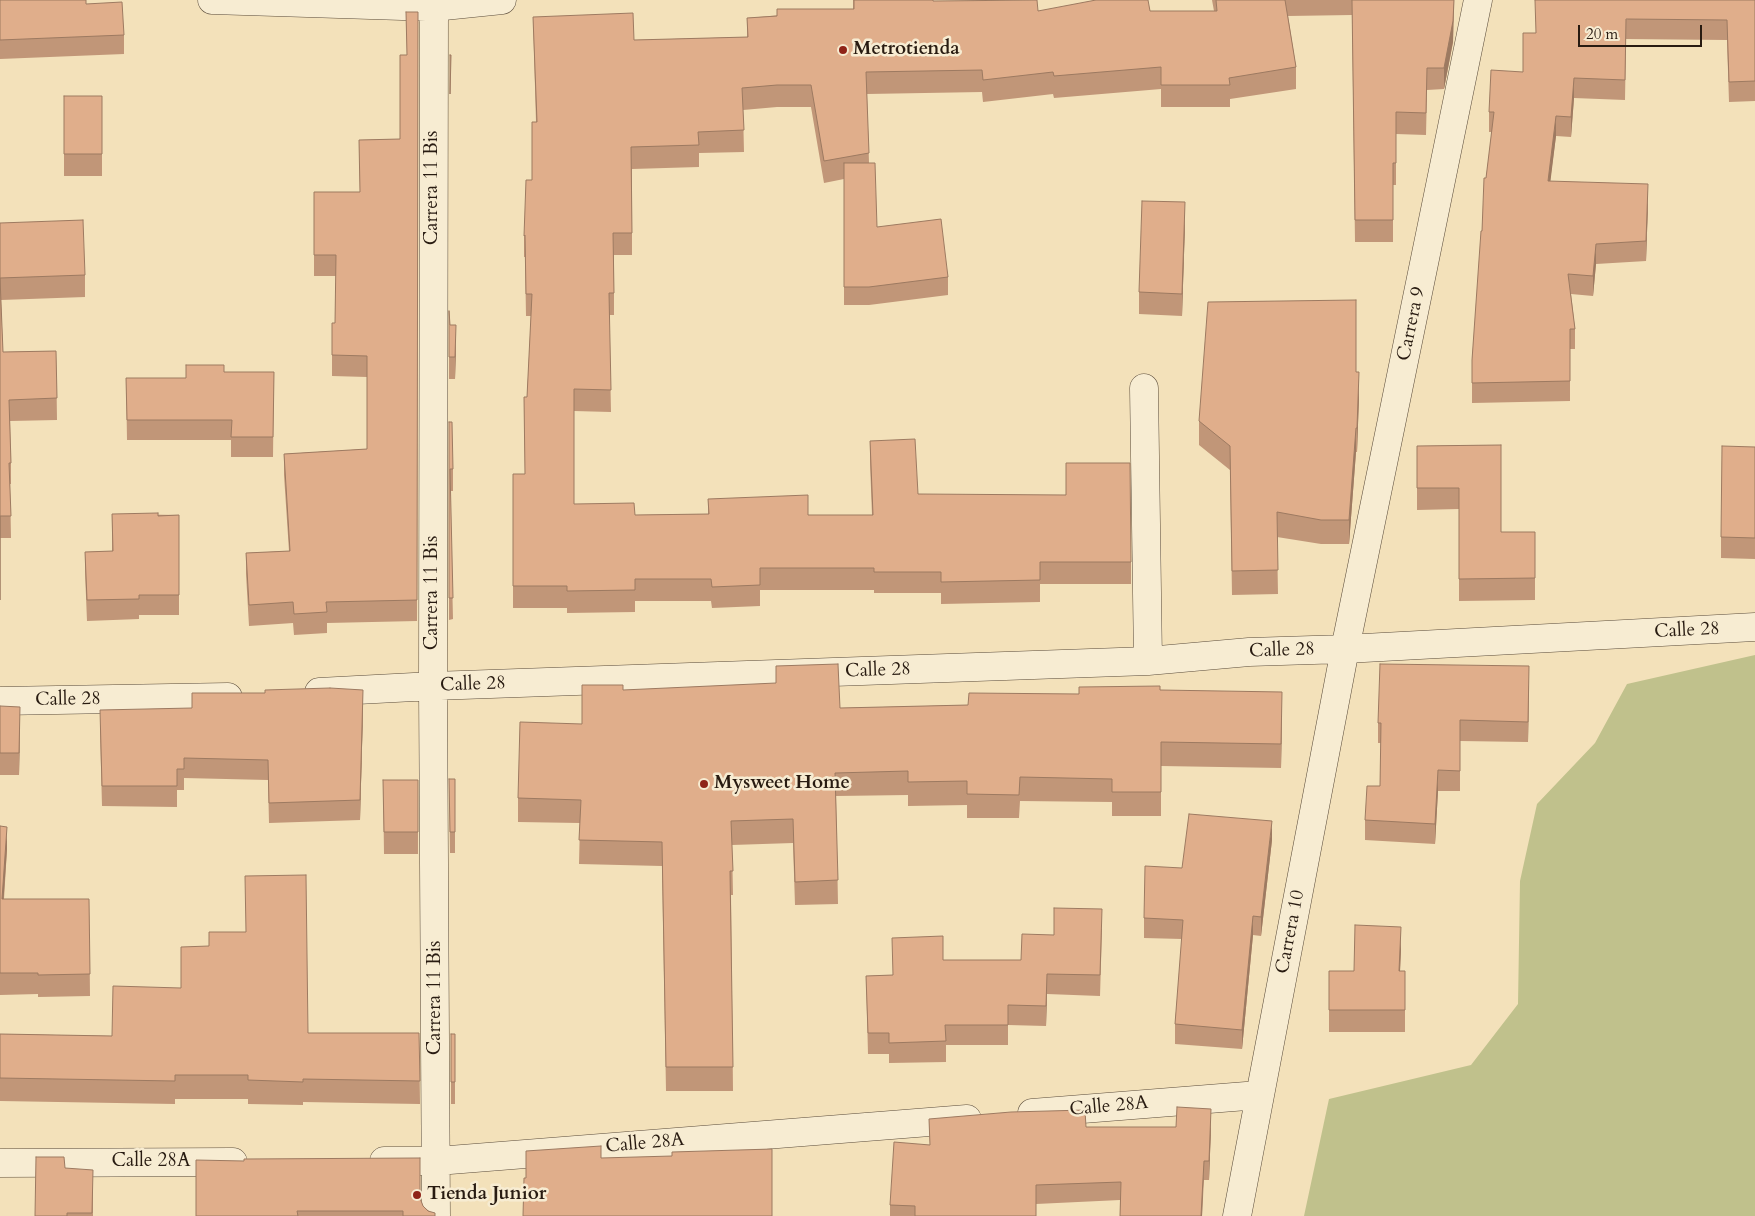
<!DOCTYPE html>
<html>
<head>
<meta charset="utf-8">
<style>
  body { margin:0 }
  #map { position:relative; width:1755px; height:1216px; overflow:hidden; background:#f3e1ba; font-family:Cardo,serif }
  canvas { display:block }
  .scale { position:absolute; left:1578px; top:25px; width:124px; height:22px; box-sizing:border-box; border:2px solid #281b11; border-top:0; padding-left:6px; font-size:15px; line-height:18px; white-space:nowrap; color:#281b11; -webkit-text-stroke:4px #f7ecd2; paint-order:stroke }
</style>
</head>
<body>
<div id="map">
<canvas width="1755" height="1216"></canvas>
<div class="scale">20 m</div>
</div>
<script>
const ctx = document.querySelector('canvas').getContext('2d');
ctx.lineJoin = 'round';
function paint(path, color) { ctx.fillStyle = color; ctx.fill(path, 'evenodd'); }
const shape = rows => new Path2D(rows.map(r => 'M' + r).join(''));
function stroke(path, color, width, dash) { ctx.strokeStyle = color; ctx.lineWidth = width; ctx.lineCap = dash ? 'butt' : 'round'; ctx.setLineDash(dash || []); ctx.stroke(path); }
function write(font, color, halo, rows, align = 'center') {
  ctx.font = font + ' Cardo,serif'; ctx.lineWidth = 5; ctx.setLineDash([]); ctx.textBaseline = 'middle'; ctx.strokeStyle = halo; ctx.fillStyle = color; for (const [text, x, y, turn = 0] of rows) {
    ctx.save(); ctx.translate(x, y); ctx.rotate((+turn || 0) * Math.PI / 180); ctx.textAlign = isNaN(turn) ? turn : align; if (halo) ctx.strokeText(text, 0, 0); ctx.fillText(text, 0, 0); ctx.restore();
  }
}
paint(shape([
  [1755,655,1755,1216,1304,1216,1329,1099,1471,1065,1518,1004,1520,881,1537,804,1595,743,1627,684]
]), '#c0c18c');
const street = shape([
  [212,0,434,7,502,0],
  [434,0,433,686,436,1216],
  [1144,388,1148,661],
  [319,692,433,686,1148,661,1249,652,1345,649,1755,627],
  [0,701,228,697],
  [1032,1113,1259,1095],
  [384,1161,437,1161,967,1119],
  [0,1163,233,1162],
  [1237,1216,1345,649,1478,0]
]);
stroke(street, '#5b4c3b', 29);
stroke(street, '#f7ecd2', 28);
paint(shape([
  [0,0,86,4,124,35,124,54,0,59],
  [853,0,933,0,933,1,1038,11,1214,11,1212,0,1454,0,1453,42,1444,89,1427,90,1426,135,1396,134,1396,185,1393,185,1393,242,1355,242,1352,15,1288,16,1296,67,1296,89,1230,99,1230,107,1161,107,1161,89,1054,98,1053,94,983,102,982,92,867,94,869,163,877,227,948,277,948,295,869,305,844,305,844,179,824,183,811,107,777,107,743,110,744,152,699,153,699,167,632,169,632,255,614,255,614,315,609,315,611,412,574,411,574,504,635,515,708,514,708,499,808,515,872,515,870,462,870,441,918,494,1131,562,1131,584,1040,584,1040,602,941,604,941,593,874,593,874,590,760,590,760,606,712,608,711,601,635,601,635,612,567,613,567,608,513,608,513,474,525,474,524,397,527,397,531,316,526,316,525,257,524,257,524,236,532,180,536,122,533,17,634,40,747,37,747,18,853,9],
  [1755,0,1755,101,1729,102,1727,40,1626,39,1625,100,1574,98,1571,137,1556,136,1550,181,1648,204,1646,261,1596,264,1593,296,1571,294,1575,329,1575,349,1570,349,1570,401,1472,403,1472,360,1486,178,1492,132,1489,132,1489,112,1523,72,1535,33],
  [406,12,418,12,417,621,327,623,327,633,294,635,293,623,249,626,246,574,246,553,289,551,284,475,284,454,367,449,367,377,332,376,332,355,335,323,336,276,314,276,314,192,360,192,359,140,400,139,407,55],
  [64,96,102,96,102,176,64,176],
  [0,223,85,275,85,297,1,300,3,352,56,351,57,420,10,421,11,463,11,484,10,484,11,538,0,538,0,622],
  [1185,224,1182,316,1139,314,1139,292],
  [449,311,450,325,456,347,455,379,449,379],
  [224,372,274,372,273,457,231,457,231,440,127,440,126,378,186,378],
  [1356,372,1359,397,1357,452,1356,452,1349,544,1321,544,1277,537,1278,594,1232,595,1230,470,1199,445,1199,421],
  [449,422,453,469,453,491,450,491,453,619,449,620],
  [1501,445,1501,532,1535,532,1535,600,1459,601,1459,509,1417,510,1417,446],
  [1755,447,1755,559,1721,558,1721,537],
  [112,514,179,515,179,615,139,615,139,619,87,621,85,572,85,552,112,551],
  [1529,686,1528,742,1460,741,1460,791,1438,791,1435,844,1365,840,1365,820,1380,786,1381,743,1378,743,1378,723],
  [623,690,840,708,968,705,1079,694,1160,690,1282,716,1281,768,1161,766,1161,816,1112,816,1112,802,1020,801,1019,818,967,818,967,805,908,806,908,795,836,796,838,904,795,905,793,843,732,845,733,895,731,895,733,1091,666,1091,662,866,579,864,580,823,518,822,518,798,582,724],
  [0,706,20,728,19,775,0,775],
  [363,711,360,820,269,823,268,780,184,778,184,790,177,790,177,807,102,806,100,730],
  [449,779,455,779,455,853,450,853],
  [383,780,418,780,418,854,384,854],
  [0,826,7,849,4,899,89,899,90,996,38,997,38,994,0,995],
  [1272,840,1261,936,1253,935,1242,1049,1175,1044,1175,1024,1182,939,1144,938,1144,918,1182,868],
  [1102,929,1100,996,1047,994,1046,1026,1008,1025,1008,1045,946,1045,946,1062,889,1063,889,1054,868,1054,866,976,892,975,943,960,1021,960,1054,935],
  [1401,949,1400,971,1405,971,1405,1032,1329,1032,1329,971,1354,971],
  [308,1033,419,1033,420,1104,303,1102,303,1105,248,1104,248,1099,175,1099,175,1104,0,1101,0,1034,112,1036],
  [451,1034,455,1034,455,1104,451,1104],
  [929,1119,1086,1127,1211,1128,1209,1180,1204,1180,1202,1216,1120,1216,1120,1200,1036,1204,1036,1216,890,1216,890,1205,930,1145],
  [65,1168,93,1191,93,1216,35,1216],
  [420,1198,423,1206,435,1216,196,1216]
]), '#c19678');
paint(shape([
  [1454,0,1453,42,1444,89,1444,68],
  [1574,78,1574,98,1571,137,1571,117],
  [1556,116,1556,136,1548,201,1548,181],
  [1648,184,1648,204,1646,261,1646,241],
  [1185,202,1185,224,1182,316,1182,294],
  [1596,244,1596,264,1593,296,1593,276],
  [456,325,456,347,455,379,455,357],
  [1359,372,1359,397,1357,452,1357,428],
  [1356,428,1356,452,1349,544,1349,520],
  [1529,666,1529,686,1528,742,1528,722],
  [363,690,363,711,360,820,360,800],
  [1282,692,1282,716,1281,768,1281,744],
  [20,707,20,728,19,775,19,753],
  [1438,770,1438,791,1435,844,1435,824],
  [1272,821,1272,840,1261,936,1261,917],
  [7,827,7,849,2,921,2,899],
  [1253,916,1253,935,1242,1049,1242,1030],
  [1401,927,1401,949,1399,993,1399,971],
  [1047,974,1047,994,1046,1026,1046,1006],
  [1211,1109,1211,1128,1209,1180,1209,1161],
  [1204,1161,1202,1216,1201,1216]
]), '#9d7a61');
const building = shape([
  [0,0,86,0,86,4,122,2,124,35,0,40,0,0],
  [854,0,933,0,933,1,1037,0,1038,11,1096,0,1148,0,1150,11,1217,11,1216,0,1285,0,1296,67,1229,78,1230,85,1161,85,1161,67,1054,76,1053,72,983,80,982,70,866,72,869,153,824,161,811,85,777,85,742,88,744,130,698,132,699,145,631,147,632,233,613,233,614,293,609,293,611,390,574,389,574,504,634,503,635,515,709,514,708,499,808,495,808,515,873,515,870,441,915,439,918,494,1066,495,1066,463,1130,463,1131,562,1040,562,1040,580,941,582,941,572,874,572,874,568,760,568,760,585,712,587,711,579,635,579,635,590,567,591,567,586,513,586,513,474,525,474,524,397,527,397,532,294,526,294,525,235,524,236,526,180,532,180,532,122,537,122,533,17,633,13,634,40,748,37,747,18,777,16,777,9,854,9,854,0],
  [1352,0,1454,0,1453,21,1444,68,1427,68,1426,113,1396,112,1396,163,1393,163,1393,220,1355,220,1352,0],
  [1535,0,1755,0,1755,81,1729,82,1727,20,1626,19,1625,80,1574,78,1571,117,1556,116,1548,181,1648,184,1646,241,1596,244,1593,276,1568,274,1575,329,1570,329,1570,381,1472,383,1472,360,1481,231,1482,231,1484,178,1486,178,1494,112,1489,112,1491,70,1523,72,1523,33,1536,33,1535,0],
  [406,12,418,12,417,600,326,602,327,612,294,614,293,602,249,605,246,553,290,551,284,454,367,449,367,356,332,355,332,323,335,323,336,255,314,255,314,192,360,192,359,140,400,139,400,55,407,55,406,12],
  [450,55,451,55,450,94,450,55],
  [64,96,102,96,102,154,64,154,64,96],
  [844,163,875,163,877,227,941,219,948,277,869,287,844,287,844,163],
  [1142,201,1185,202,1182,294,1139,292,1142,201],
  [83,220,85,275,0,278,3,352,56,351,57,398,9,400,11,463,9,463,11,516,0,516,0,600,0,223,83,220],
  [1356,300,1356,372,1359,372,1357,428,1356,428,1349,520,1321,520,1277,512,1278,570,1232,571,1230,446,1199,421,1208,302,1356,300],
  [449,311,450,325,456,325,455,357,449,357,449,311],
  [186,365,224,365,224,372,274,372,273,437,231,437,232,420,127,420,126,378,186,378,186,365],
  [449,422,452,422,453,469,450,469,453,598,449,598,449,422],
  [1501,445,1501,532,1535,532,1535,578,1459,579,1459,488,1417,488,1417,446,1501,445],
  [1722,446,1755,447,1755,538,1721,537,1722,446],
  [158,513,158,516,179,515,179,595,139,595,139,599,87,600,85,552,113,551,112,514,158,513],
  [838,664,840,708,968,705,969,693,1079,694,1079,687,1160,686,1160,690,1282,692,1281,744,1161,742,1161,792,1112,792,1112,779,1020,777,1019,795,967,794,967,781,908,782,908,771,835,773,838,880,795,882,793,819,731,821,733,871,730,871,733,1067,666,1067,662,842,579,840,581,800,518,798,520,722,582,724,582,685,623,685,623,690,776,683,776,666,838,664],
  [1380,664,1529,666,1528,722,1460,720,1460,771,1438,770,1435,824,1365,820,1367,786,1380,786,1381,723,1378,723,1380,664],
  [330,688,363,690,360,800,269,803,268,760,184,758,184,769,177,769,177,786,102,786,100,710,192,708,192,693,265,693,265,690,330,688],
  [0,706,20,707,19,753,0,753,0,706],
  [449,779,455,779,455,832,450,832,449,779],
  [383,780,418,780,418,832,384,832,383,780],
  [1189,814,1272,821,1261,917,1253,916,1242,1030,1175,1024,1183,920,1144,918,1145,866,1182,868,1189,814],
  [0,826,7,827,2,899,89,899,90,974,38,975,38,973,0,973,0,826],
  [306,875,308,1033,419,1033,420,1081,303,1079,303,1082,248,1080,248,1075,175,1075,175,1081,0,1078,0,1034,112,1036,113,986,181,988,181,947,209,946,209,932,246,932,245,876,306,875],
  [1054,908,1102,909,1100,975,1047,974,1046,1006,1008,1005,1008,1025,945,1025,946,1041,889,1043,889,1033,868,1033,866,976,893,975,892,938,943,936,943,960,1021,960,1022,934,1054,935,1054,908],
  [1355,925,1401,927,1399,971,1405,971,1405,1010,1329,1010,1329,971,1354,971,1355,925],
  [451,1034,455,1034,455,1082,451,1082,451,1034],
  [1177,1107,1211,1109,1209,1161,1204,1161,1201,1216,1120,1216,1121,1182,1036,1185,1036,1216,915,1216,915,1206,890,1205,894,1142,930,1145,929,1119,1011,1112,1085,1110,1086,1127,1176,1127,1177,1107],
  [601,1146,601,1158,672,1156,672,1152,772,1149,772,1216,523,1216,524,1178,526,1178,526,1151,601,1146],
  [36,1157,64,1157,65,1168,93,1170,92,1213,67,1213,67,1216,35,1216,36,1157],
  [420,1158,420,1198,423,1206,428,1211,435,1213,435,1216,403,1216,403,1211,297,1211,298,1216,196,1216,196,1160,244,1161,244,1159,420,1158]
]);
paint(building, '#e0ae8b');
stroke(building, '#9d7a61', 1);
for (const [x, y, r, color] of [
  [843,50,5,"#8f2418"],
  [704,784,5,"#8f2418"],
  [417,1195,5,"#8f2418"]
]) { const dot = new Path2D(); dot.arc(x, y, r, 0, 2 * Math.PI); ctx.fillStyle = color; ctx.fill(dot); stroke(dot, '#f7ecd2', 2); }
write('bold 19px', '#281b11', '#f7ecd2', [
  ["Metrotienda",853,50],
  ["Mysweet Home",714,784],
  ["Tienda Junior",427,1195]
], 'left');
write('19px', '#281b11', '#f7ecd2', [
  ["Carrera 11 Bis",433,188,-90],
  ["Carrera 9",1412,324,-78],
  ["Carrera 11 Bis",433,593,-90],
  ["Calle 28",1687,631,-3],
  ["Calle 28",1282,651,-2],
  ["Calle 28",878,671,-2],
  ["Calle 28",473,685,-2],
  ["Calle 28",68,700,-1],
  ["Carrera 10",1291,932,-79],
  ["Carrera 11 Bis",436,998,-90],
  ["Calle 28A",1109,1107,-5],
  ["Calle 28A",645,1144,-5],
  ["Calle 28A",151,1162]
]);
</script>
</body>
</html>
